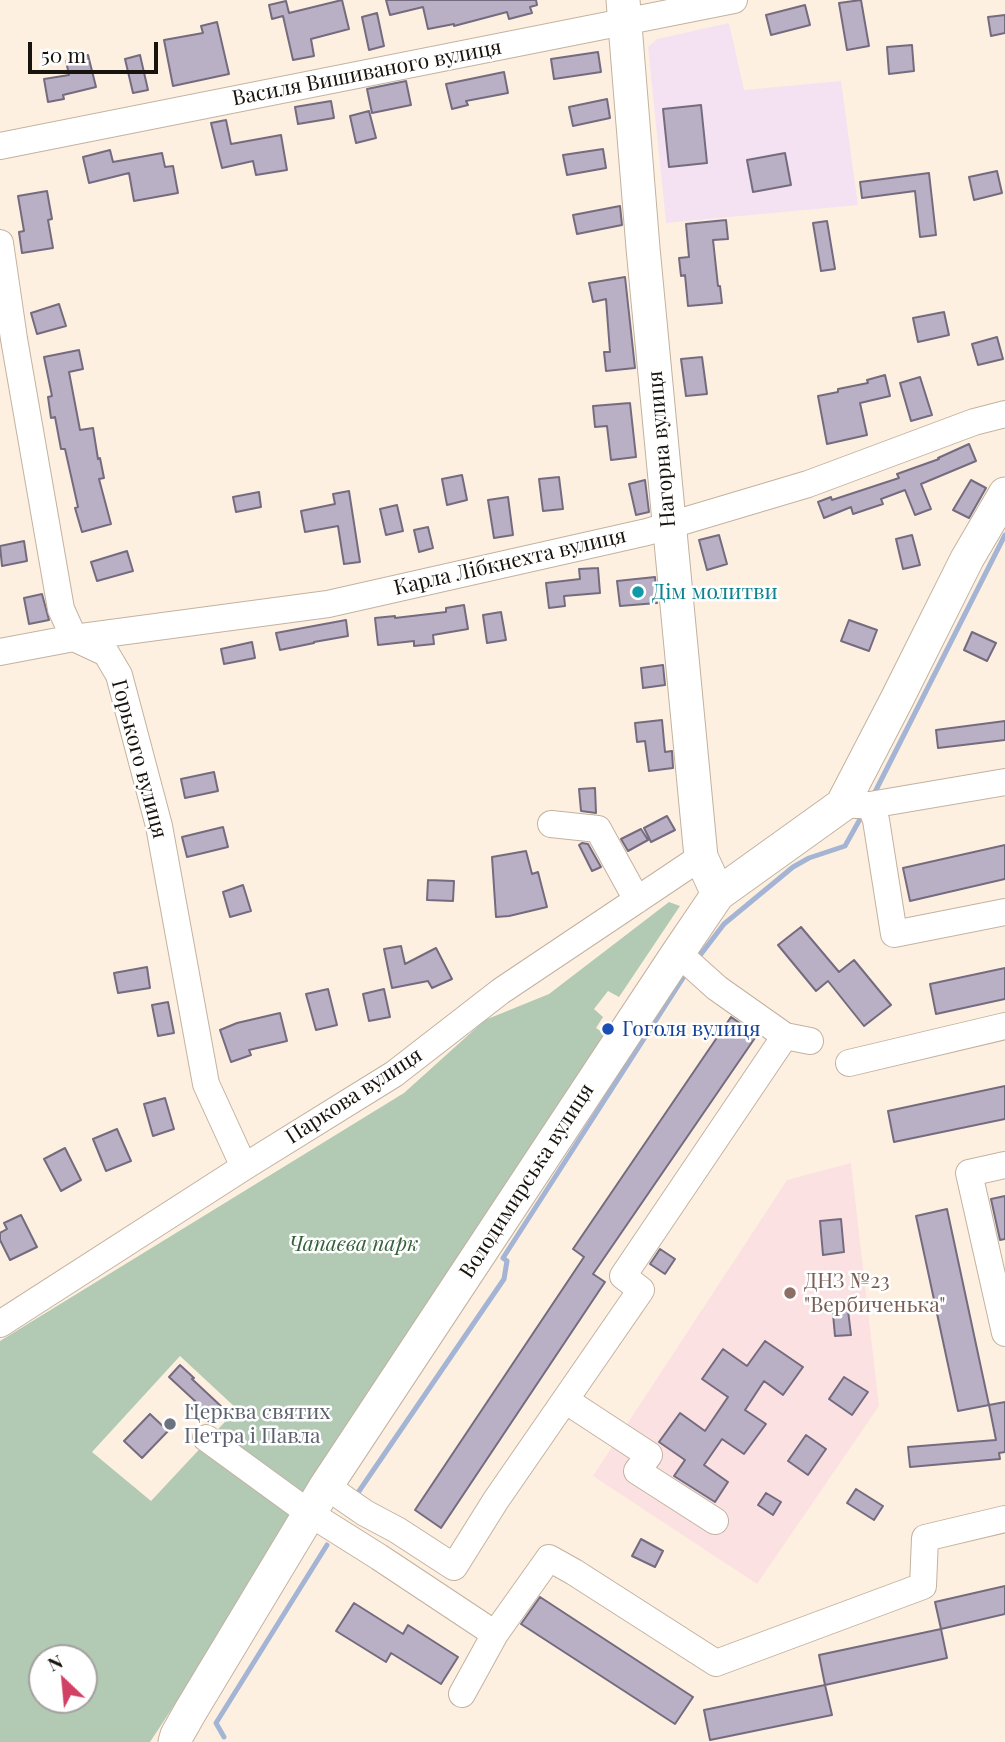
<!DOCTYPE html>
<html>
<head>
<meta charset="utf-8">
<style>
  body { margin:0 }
  #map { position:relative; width:1005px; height:1742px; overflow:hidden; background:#fef0e0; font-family:"Playfair Display",serif }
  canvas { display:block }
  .north { position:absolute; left:28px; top:1644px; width:70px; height:70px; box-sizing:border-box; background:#fff; border:2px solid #a3a19e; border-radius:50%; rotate:334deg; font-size:19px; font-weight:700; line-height:28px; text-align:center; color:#18130c }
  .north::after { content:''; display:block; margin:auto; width:24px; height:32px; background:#d14165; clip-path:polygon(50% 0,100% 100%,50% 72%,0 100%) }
  .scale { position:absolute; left:28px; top:42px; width:130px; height:32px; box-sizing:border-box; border:4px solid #18130c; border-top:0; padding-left:9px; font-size:21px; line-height:24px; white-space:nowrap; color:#18130c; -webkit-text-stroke:5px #fff; paint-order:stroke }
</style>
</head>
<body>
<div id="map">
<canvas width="1005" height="1742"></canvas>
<div class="north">N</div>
<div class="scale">50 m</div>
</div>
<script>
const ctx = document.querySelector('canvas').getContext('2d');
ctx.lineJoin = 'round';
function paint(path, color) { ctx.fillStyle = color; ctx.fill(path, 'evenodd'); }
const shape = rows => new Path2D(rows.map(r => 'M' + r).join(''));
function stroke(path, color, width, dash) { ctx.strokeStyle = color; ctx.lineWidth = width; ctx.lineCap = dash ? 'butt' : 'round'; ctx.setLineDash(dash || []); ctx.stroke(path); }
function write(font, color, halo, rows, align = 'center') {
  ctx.font = font + ' "Playfair Display",serif'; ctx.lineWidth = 5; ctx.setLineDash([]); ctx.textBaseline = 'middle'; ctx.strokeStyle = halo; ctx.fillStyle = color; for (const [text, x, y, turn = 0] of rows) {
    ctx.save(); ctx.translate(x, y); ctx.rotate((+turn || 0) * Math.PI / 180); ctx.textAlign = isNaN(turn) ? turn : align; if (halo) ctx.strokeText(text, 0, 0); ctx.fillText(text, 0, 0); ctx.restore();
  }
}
paint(shape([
  [729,23,744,90,841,81,858,205,666,223,648,47,657,39]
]), '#f4e2f3');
paint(shape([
  [851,1163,879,1406,757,1584,593,1476,787,1180]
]), '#fce1e2');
paint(shape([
  [669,902,680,906,619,997,608,991,594,1009,603,1017,596,1028,612,1039,150,1742,0,1742,0,1341,404,1093,485,1020,549,994],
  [180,1356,237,1409,151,1501,92,1452],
  [42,1658,84,1658,84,1700,42,1700]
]), '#b2c9b3');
stroke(shape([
  [874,794,1005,535],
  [698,958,724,924,793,867,809,858,845,846,864,812],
  [355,1497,504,1279,507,1261,503,1258,685,975],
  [224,1737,216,1723,327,1545]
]), '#a4b4d5', 5);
const building = shape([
  [342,0,349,29,311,39,314,56,293,60,283,16,272,19,269,5,286,1,289,13,342,0],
  [386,0,536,0,537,5,530,7,532,13,509,19,507,12,454,26,454,24,428,29,423,7,390,15,386,0],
  [861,0,869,46,847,50,839,3,861,0],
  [805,5,810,25,771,35,766,15,805,5],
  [377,13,384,46,369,50,362,17,377,13],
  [1005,15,1005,33,991,36,988,17,1005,15],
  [217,22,229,74,173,86,164,40,203,33,201,26,217,22],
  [912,45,914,71,889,74,887,47,912,45],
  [598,52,601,72,554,79,551,59,598,52],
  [88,55,96,87,63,95,64,99,48,102,44,79,69,75,66,61,88,55],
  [140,55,148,90,133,93,125,59,140,55],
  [504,72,508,93,466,101,468,105,452,109,446,84,504,72],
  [406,81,411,105,372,113,367,89,406,81],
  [607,99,610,118,573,126,569,107,607,99],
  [331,101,334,118,298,124,295,107,331,101],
  [701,105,707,163,669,167,663,109,701,105],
  [369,111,376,138,356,143,350,116,369,111],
  [226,120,231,144,281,135,287,170,256,175,253,161,222,168,211,123,226,120],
  [603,149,606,168,567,175,563,155,603,149],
  [110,150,113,162,162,153,165,167,173,166,178,193,134,201,129,173,89,183,83,157,110,150],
  [785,153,791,185,753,192,747,160,785,153],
  [997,171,1002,193,974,200,969,177,997,171],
  [929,173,936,235,920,237,915,191,862,198,860,182,929,173],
  [47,191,52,219,48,220,53,248,22,253,19,232,24,231,18,196,47,191],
  [620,206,622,225,577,234,573,215,620,206],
  [726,220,728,239,713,240,718,286,720,286,722,303,688,306,685,275,681,276,679,258,689,257,686,224,726,220],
  [827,221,835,269,821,271,813,223,827,221],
  [625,277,635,368,606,371,604,352,610,352,606,299,593,302,589,283,625,277],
  [59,304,66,326,37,334,31,313,59,304],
  [944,312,949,335,918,342,913,318,944,312],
  [997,337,1003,359,978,365,972,344,997,337],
  [79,350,83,369,69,372,80,430,93,428,98,459,100,458,104,478,99,479,111,524,82,532,75,508,78,507,65,449,61,449,55,417,51,418,48,397,52,396,44,357,79,350],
  [702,357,707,394,686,396,681,359,702,357],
  [885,375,890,396,860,403,867,435,827,444,818,396,838,392,838,389,868,383,867,380,885,375],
  [920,377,932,415,911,421,900,383,920,377],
  [630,403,636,457,611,460,607,426,595,427,593,406,630,403],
  [969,444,976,461,921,484,931,509,915,515,905,490,881,499,883,504,853,514,851,507,824,518,818,502,831,497,832,500,899,478,897,474,939,459,938,458,969,444],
  [462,475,467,500,447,505,442,479,462,475],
  [559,477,563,509,543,511,539,479,559,477],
  [645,480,649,512,636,515,629,484,645,480],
  [971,480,986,488,969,518,953,510,971,480],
  [349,491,360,562,344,564,338,526,305,532,301,511,335,504,333,494,349,491],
  [259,492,261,507,236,512,233,497,259,492],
  [508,497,513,535,494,538,488,500,508,497],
  [397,505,403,531,386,535,380,509,397,505],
  [428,527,433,548,419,552,414,530,428,527],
  [719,535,727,564,707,570,699,540,719,535],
  [912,535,920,565,903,569,896,539,912,535],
  [24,541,27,561,2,566,0,546,24,541],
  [127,551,133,571,97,581,91,562,127,551],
  [598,568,600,593,564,596,565,606,549,608,546,583,580,579,579,569,598,568],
  [655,577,657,603,620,606,617,581,655,577],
  [42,594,49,620,29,624,24,598,42,594],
  [464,605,468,629,433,635,434,644,414,646,414,641,378,645,375,618,395,616,395,618,446,612,446,608,464,605],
  [501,612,506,640,487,643,483,615,501,612],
  [346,620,348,636,314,642,314,643,280,650,276,633,346,620],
  [849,620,877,630,869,651,841,641,849,620],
  [972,632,996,643,987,661,964,650,972,632],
  [252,642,255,658,224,664,221,649,252,642],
  [663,665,665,685,643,688,641,668,663,665],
  [662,720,665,752,672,751,673,768,649,771,645,741,637,742,635,723,662,720],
  [1005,721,1005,740,938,748,936,730,1005,721],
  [214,772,218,791,185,798,181,779,214,772],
  [595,788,596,813,581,811,579,789,595,788],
  [667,816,675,830,651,842,644,828,667,816],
  [223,827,228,847,187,857,182,837,223,827],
  [641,829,648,840,628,851,621,839,641,829],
  [582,843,588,844,601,867,592,871,579,845,582,843],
  [1005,845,1005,879,910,901,903,868,1005,845],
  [526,851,532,874,538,872,547,907,509,916,496,917,492,857,526,851],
  [428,880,454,881,453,901,427,900,428,880],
  [243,885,251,911,230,917,223,892,243,885],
  [801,927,839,972,854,960,891,1005,864,1026,828,981,816,991,778,945,801,927],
  [401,946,405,964,436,948,452,979,432,988,428,981,392,988,384,949,401,946],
  [147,967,150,988,118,993,114,973,147,967],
  [1005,968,1005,999,936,1014,930,984,1005,968],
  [328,989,337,1025,316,1030,306,994,328,989],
  [384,989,390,1017,369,1021,363,994,384,989],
  [168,1002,174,1033,158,1036,152,1005,168,1002],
  [280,1013,287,1041,249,1050,251,1055,231,1062,220,1030,237,1023,280,1013],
  [731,1017,757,1035,593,1274,605,1282,441,1528,415,1510,584,1257,573,1249,731,1017],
  [1005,1086,1005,1119,894,1142,888,1111,1005,1086],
  [165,1098,174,1129,153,1136,144,1104,165,1098],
  [117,1129,131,1161,106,1171,93,1139,117,1129],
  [65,1148,81,1180,61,1191,44,1159,65,1148],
  [1005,1196,1005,1239,1000,1240,991,1199,1005,1196],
  [947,1209,989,1405,958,1411,916,1216,947,1209],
  [21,1215,37,1247,10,1260,0,1240,0,1233,7,1229,4,1223,21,1215],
  [841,1219,844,1252,823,1255,820,1221,841,1219],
  [660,1249,675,1259,665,1274,650,1264,660,1249],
  [847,1302,851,1335,835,1336,832,1303,847,1302],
  [765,1341,803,1367,783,1395,764,1381,745,1410,766,1424,744,1454,722,1439,704,1465,728,1482,715,1502,674,1476,685,1460,659,1442,680,1413,705,1431,728,1397,702,1379,723,1349,747,1366,765,1341],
  [180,1365,194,1378,192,1379,224,1409,211,1423,190,1407,195,1401,169,1377,180,1365],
  [844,1377,868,1392,852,1415,829,1399,844,1377],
  [1005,1402,1005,1452,999,1453,1000,1459,910,1467,908,1447,996,1440,989,1405,1005,1402],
  [150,1414,168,1431,142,1458,124,1441,150,1414],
  [806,1435,826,1449,808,1475,788,1461,806,1435],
  [856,1489,883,1506,874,1520,847,1503,856,1489],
  [766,1493,781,1502,773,1515,758,1505,766,1493],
  [641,1539,663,1551,655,1567,632,1556,641,1539],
  [1005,1586,1005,1614,941,1629,935,1602,1005,1586],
  [540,1597,693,1697,675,1724,521,1624,540,1597],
  [354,1603,403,1634,408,1625,458,1657,441,1684,391,1653,386,1662,336,1631,354,1603],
  [941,1629,947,1658,825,1685,819,1655,941,1629],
  [825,1685,832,1715,710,1740,704,1710,825,1685]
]);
paint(building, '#b9b0c6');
stroke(building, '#746b7f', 2);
const minor = shape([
  [0,146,734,0],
  [0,243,14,339,61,609,74,638,106,653,119,675,159,826,206,1084,244,1167],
  [0,652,74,638,328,604,647,532,808,484,974,422,1005,414],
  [855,805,870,805,1005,782],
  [870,805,876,820,894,934,1005,912],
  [551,824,598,829,637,900],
  [678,953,717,988,785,1036,810,1041],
  [849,1063,1005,1026],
  [1005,1165,969,1173,1005,1333],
  [0,1324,244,1167,394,1074,501,991,701,857],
  [565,1400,649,1455,637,1471,715,1521],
  [206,1438,309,1513,379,1557,495,1634,549,1558,574,1572,716,1663,923,1586,925,1538,1005,1519],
  [326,1486,365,1513,397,1530,454,1567,496,1500,641,1290,623,1276,785,1036],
  [462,1694,495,1634]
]);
const major = shape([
  [623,0,643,248,701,857,718,894],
  [175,1742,177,1735,190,1712,326,1486,678,953,718,894,842,805,897,699,967,559,1005,494]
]);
stroke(minor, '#c3b2a0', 28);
stroke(major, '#c3b2a0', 35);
stroke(minor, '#fff', 26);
stroke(major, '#fff', 33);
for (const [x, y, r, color] of [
  [638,592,7,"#0f9aa8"],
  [608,1029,7,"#1a4fb4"],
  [790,1293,7,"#8d6e63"],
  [170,1424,7,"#6b7280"]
]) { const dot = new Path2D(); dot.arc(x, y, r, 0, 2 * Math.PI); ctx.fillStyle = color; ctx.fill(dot); stroke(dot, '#fff', 2.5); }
write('21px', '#18130c', '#fff', [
  ["Василя Вишиваного вулиця",367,73,-11],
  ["Нагорна вулиця",662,449,-95],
  ["Карла Лібкнехта вулиця",510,562,-13],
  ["Горького вулиця",139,759,75],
  ["Паркова вулиця",354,1096,-33],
  ["Володимирська вулиця",527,1181,-57]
]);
write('21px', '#0d838f', '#fff', [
  ["Дім молитви",652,592]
], 'left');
write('21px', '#164399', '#fff', [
  ["Гоголя вулиця",622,1029]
], 'left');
write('italic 21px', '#356139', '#fff', [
  ["Чапаєва парк",354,1244]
]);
write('21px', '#785e54', '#fff', [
  ["ДНЗ №23",804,1281],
  ["\"Вербиченька\"",804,1305]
], 'left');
write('21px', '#5b616d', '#fff', [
  ["Церква святих",184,1412],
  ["Петра і Павла",184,1436]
], 'left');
</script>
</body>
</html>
